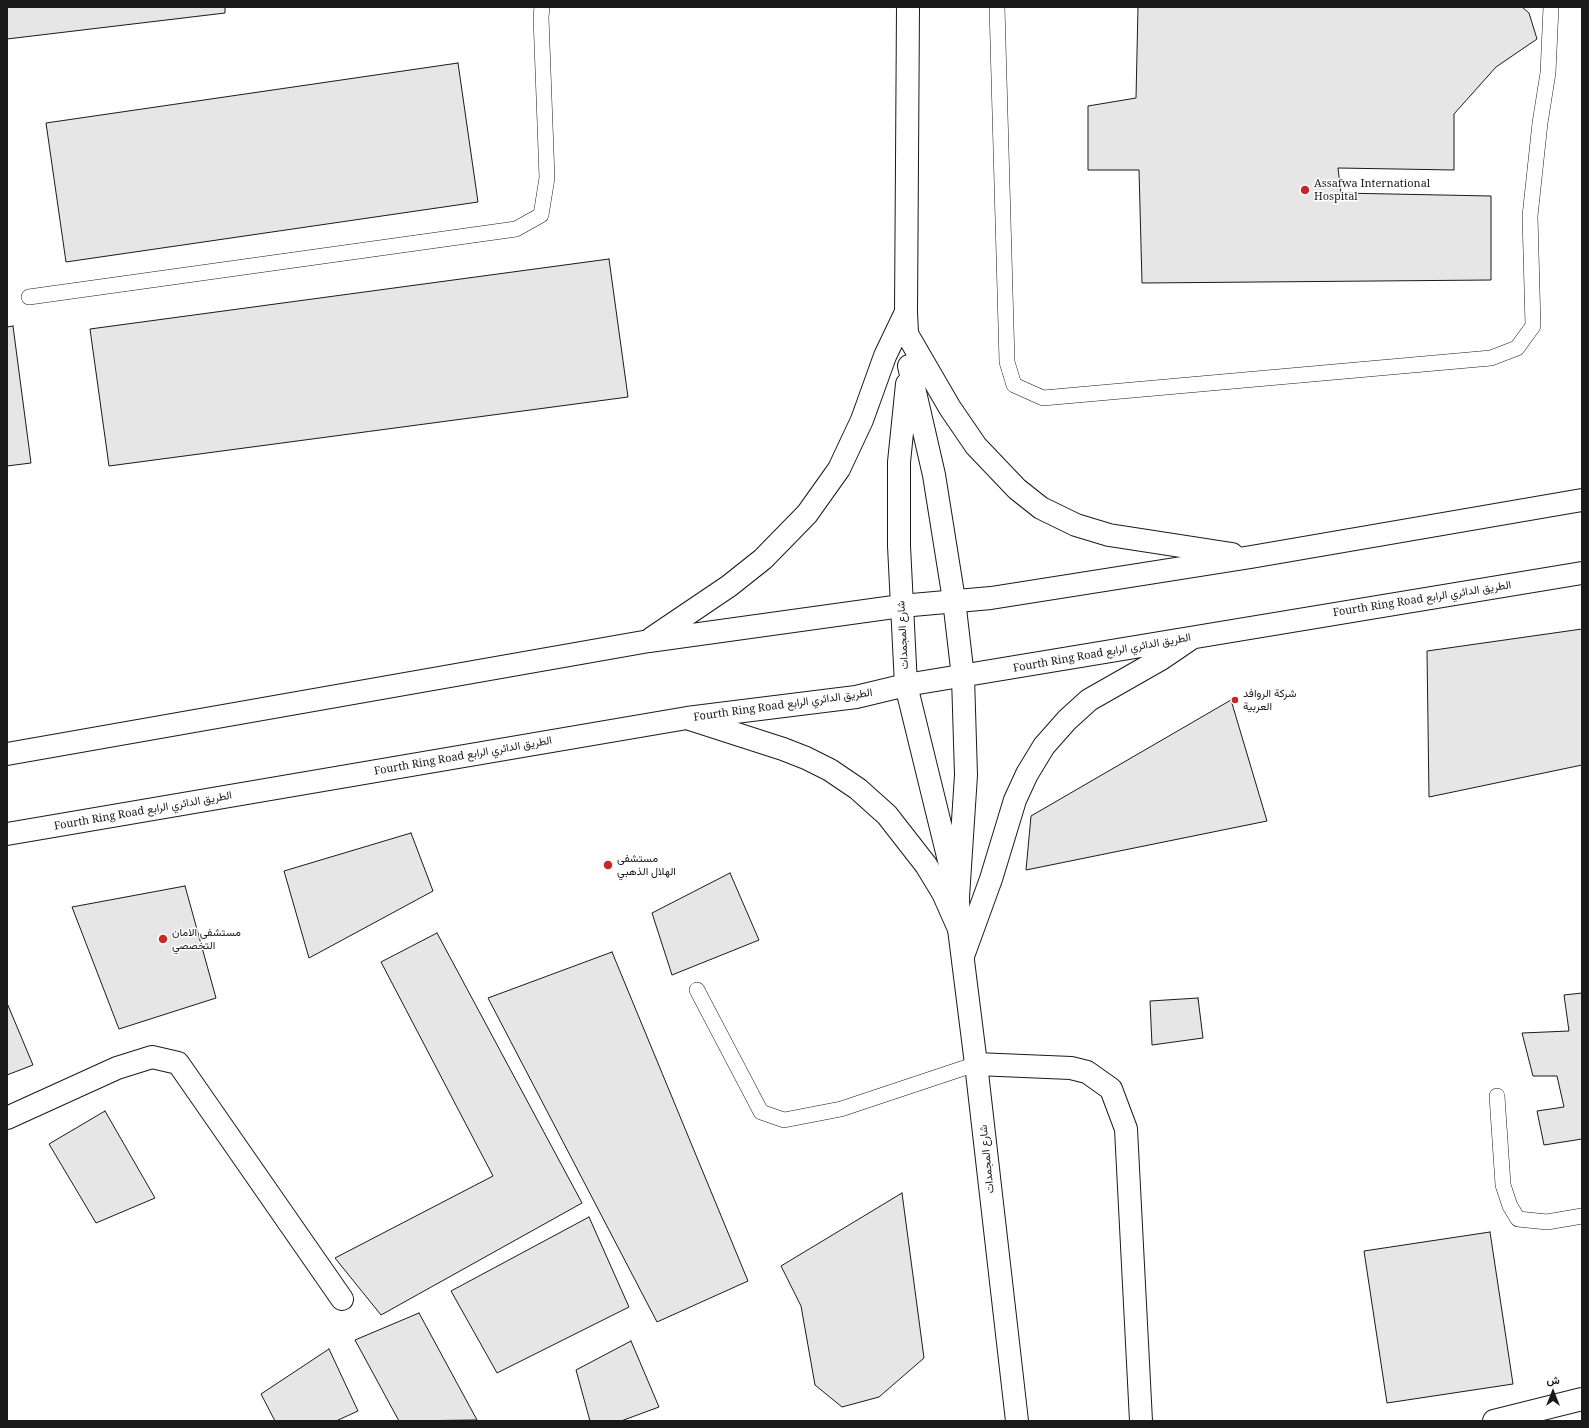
<!DOCTYPE html>
<html>
<head>
<meta charset="utf-8">
<style>
  body { margin:0 }
  #map { position:relative; width:1589px; height:1428px; overflow:hidden; background:#fff; font-family:"Noto Serif",Vazirmatn,serif }
  canvas { display:block }
  .frame { position:absolute; inset:0; border:8px solid #1a1a1a; pointer-events:none }
  .north { position:absolute; left:1533px; top:1372px; width:40px; height:40px; -webkit-text-stroke:3px #fff; paint-order:stroke; rotate:0deg; font-size:11px; font-weight:700; line-height:16px; text-align:center; color:#1a1a1a }
  .north::after { content:''; display:block; margin:auto; width:14px; height:18px; background:#1a1a1a; clip-path:polygon(50% 0,100% 100%,50% 72%,0 100%) }
</style>
</head>
<body>
<div id="map">
<canvas width="1589" height="1428"></canvas>
<div class="frame"></div>
<div class="north">ش</div>
</div>
<script>
const ctx = document.querySelector('canvas').getContext('2d');
ctx.lineJoin = 'round';
function paint(path, color) { ctx.fillStyle = color; ctx.fill(path, 'evenodd'); }
const shape = rows => new Path2D(rows.map(r => 'M' + r).join(''));
function stroke(path, color, width, dash) { ctx.strokeStyle = color; ctx.lineWidth = width; ctx.lineCap = dash ? 'butt' : 'round'; ctx.setLineDash(dash || []); ctx.stroke(path); }
function write(font, color, halo, rows, align = 'center') {
  ctx.font = font + ' "Noto Serif",Vazirmatn,serif'; ctx.lineWidth = 3; ctx.setLineDash([]); ctx.textBaseline = 'middle'; ctx.strokeStyle = halo; ctx.fillStyle = color; for (const [text, x, y, turn = 0] of rows) {
    ctx.save(); ctx.translate(x, y); ctx.rotate((+turn || 0) * Math.PI / 180); ctx.textAlign = isNaN(turn) ? turn : align; if (halo) ctx.strokeText(text, 0, 0); ctx.fillText(text, 0, 0); ctx.restore();
  }
}
const building = shape([
  [7,7,225,7,225,13,7,39,7,7],
  [1138,7,1522,7,1529,13,1537,39,1496,67,1454,114,1454,170,1338,168,1341,193,1491,196,1491,280,1142,283,1139,170,1088,170,1088,106,1136,98,1138,7],
  [458,63,478,202,66,262,46,123,458,63],
  [609,259,628,397,109,466,90,329,609,259],
  [13,326,31,463,7,466,7,327,13,326],
  [1582,629,1582,765,1429,797,1427,651,1582,629],
  [1231,700,1267,821,1026,870,1031,816,1231,700],
  [411,833,433,891,309,958,284,871,411,833],
  [730,873,759,940,672,975,652,913,730,873],
  [185,886,216,998,119,1029,72,907,185,886],
  [437,933,582,1203,381,1315,335,1258,493,1176,381,962,437,933],
  [612,952,748,1281,657,1322,488,998,612,952],
  [1582,993,1582,1139,1544,1145,1537,1111,1564,1107,1557,1076,1533,1076,1522,1033,1569,1031,1564,995,1582,993],
  [1198,998,1203,1038,1152,1045,1150,1001,1198,998],
  [7,1003,33,1065,7,1075,7,1003],
  [105,1111,155,1198,96,1223,49,1144,105,1111],
  [902,1193,924,1358,879,1397,842,1407,815,1385,801,1306,781,1266,902,1193],
  [589,1217,629,1307,497,1373,451,1291,589,1217],
  [1490,1232,1513,1384,1387,1403,1364,1251,1490,1232],
  [419,1313,477,1420,399,1421,355,1340,419,1313],
  [631,1341,659,1407,621,1421,590,1421,576,1370,631,1341],
  [329,1349,358,1411,336,1421,275,1421,261,1394,329,1349]
]);
paint(building, '#e6e6e6');
stroke(building, '#1a1a1a', 1);
const lane = shape([
  [997,7,1007,362,1014,385,1043,398,1491,358,1517,348,1533,326,1530,216,1540,123,1548,73,1551,7],
  [29,297,516,229,541,215,547,178,541,17,542,7],
  [697,990,761,1112,784,1120,841,1109,976,1064],
  [1497,1096,1503,1185,1510,1206,1518,1219,1547,1222,1582,1216]
]);
const street = shape([
  [976,1064,1071,1068,1087,1072,1111,1089,1126,1129,1141,1421],
  [7,1118,117,1068,152,1057,178,1063,342,1299],
  [1494,1421,1582,1399]
]);
const secondary = shape([
  [907,332,906,312,908,7],
  [909,366,934,475,954,600,963,677,966,775,958,897,959,929,976,1064,1017,1421],
  [907,384,899,462,899,546,906,685,953,877]
]);
const primary = shape([
  [907,334,950,408,976,446,1017,489,1041,508,1076,525,1109,535,1232,554],
  [652,638,729,586,763,559,807,514,839,469,862,420,885,356,906,312],
  [690,719,783,749,806,758,830,770,858,789,887,815,926,865,943,893,959,929],
  [7,754,649,641,901,606,991,598,1251,557,1582,500],
  [7,834,687,718,856,697,906,685,1582,573],
  [963,956,991,879,1015,800,1027,774,1044,746,1067,720,1089,700,1161,659,1189,640]
]);
stroke(lane, '#1a1a1a', 16);
stroke(street, '#1a1a1a', 24);
stroke(secondary, '#1a1a1a', 24);
stroke(primary, '#1a1a1a', 24);
stroke(lane, '#fff', 15);
stroke(street, '#fff', 22);
stroke(secondary, '#fff', 22);
stroke(primary, '#fff', 22);
for (const [x, y, r, color] of [
  [1305,190,5,"#c62828"],
  [1235,700,4,"#c62828"],
  [608,865,5,"#c62828"],
  [163,939,5,"#c62828"]
]) { const dot = new Path2D(); dot.arc(x, y, r, 0, 2 * Math.PI); ctx.fillStyle = color; ctx.fill(dot); stroke(dot, '#fff', 1.5); }
write('11px', '#1a1a1a', '#fff', [
  ["Assafwa International",1314,184],
  ["Hospital",1314,197],
  ["شركة الروافد",1243,694],
  ["العربية",1243,707],
  ["مستشفى",617,859],
  ["الهلال الذهبي",617,872],
  ["مستشفى الامان",172,933],
  ["التخصصي",172,946]
], 'left');
write('11px', '#1a1a1a', '#fff', [
  ["Fourth Ring Road الطريق الدائري الرابع",1422,599,-9],
  ["شارع المجمدات",903,635,-93],
  ["Fourth Ring Road الطريق الدائري الرابع",1102,653,-10],
  ["Fourth Ring Road الطريق الدائري الرابع",783,705,-8],
  ["Fourth Ring Road الطريق الدائري الرابع",463,756,-10],
  ["Fourth Ring Road الطريق الدائري الرابع",143,811,-10],
  ["شارع المجمدات",987,1159,-96]
]);
</script>
</body>
</html>
